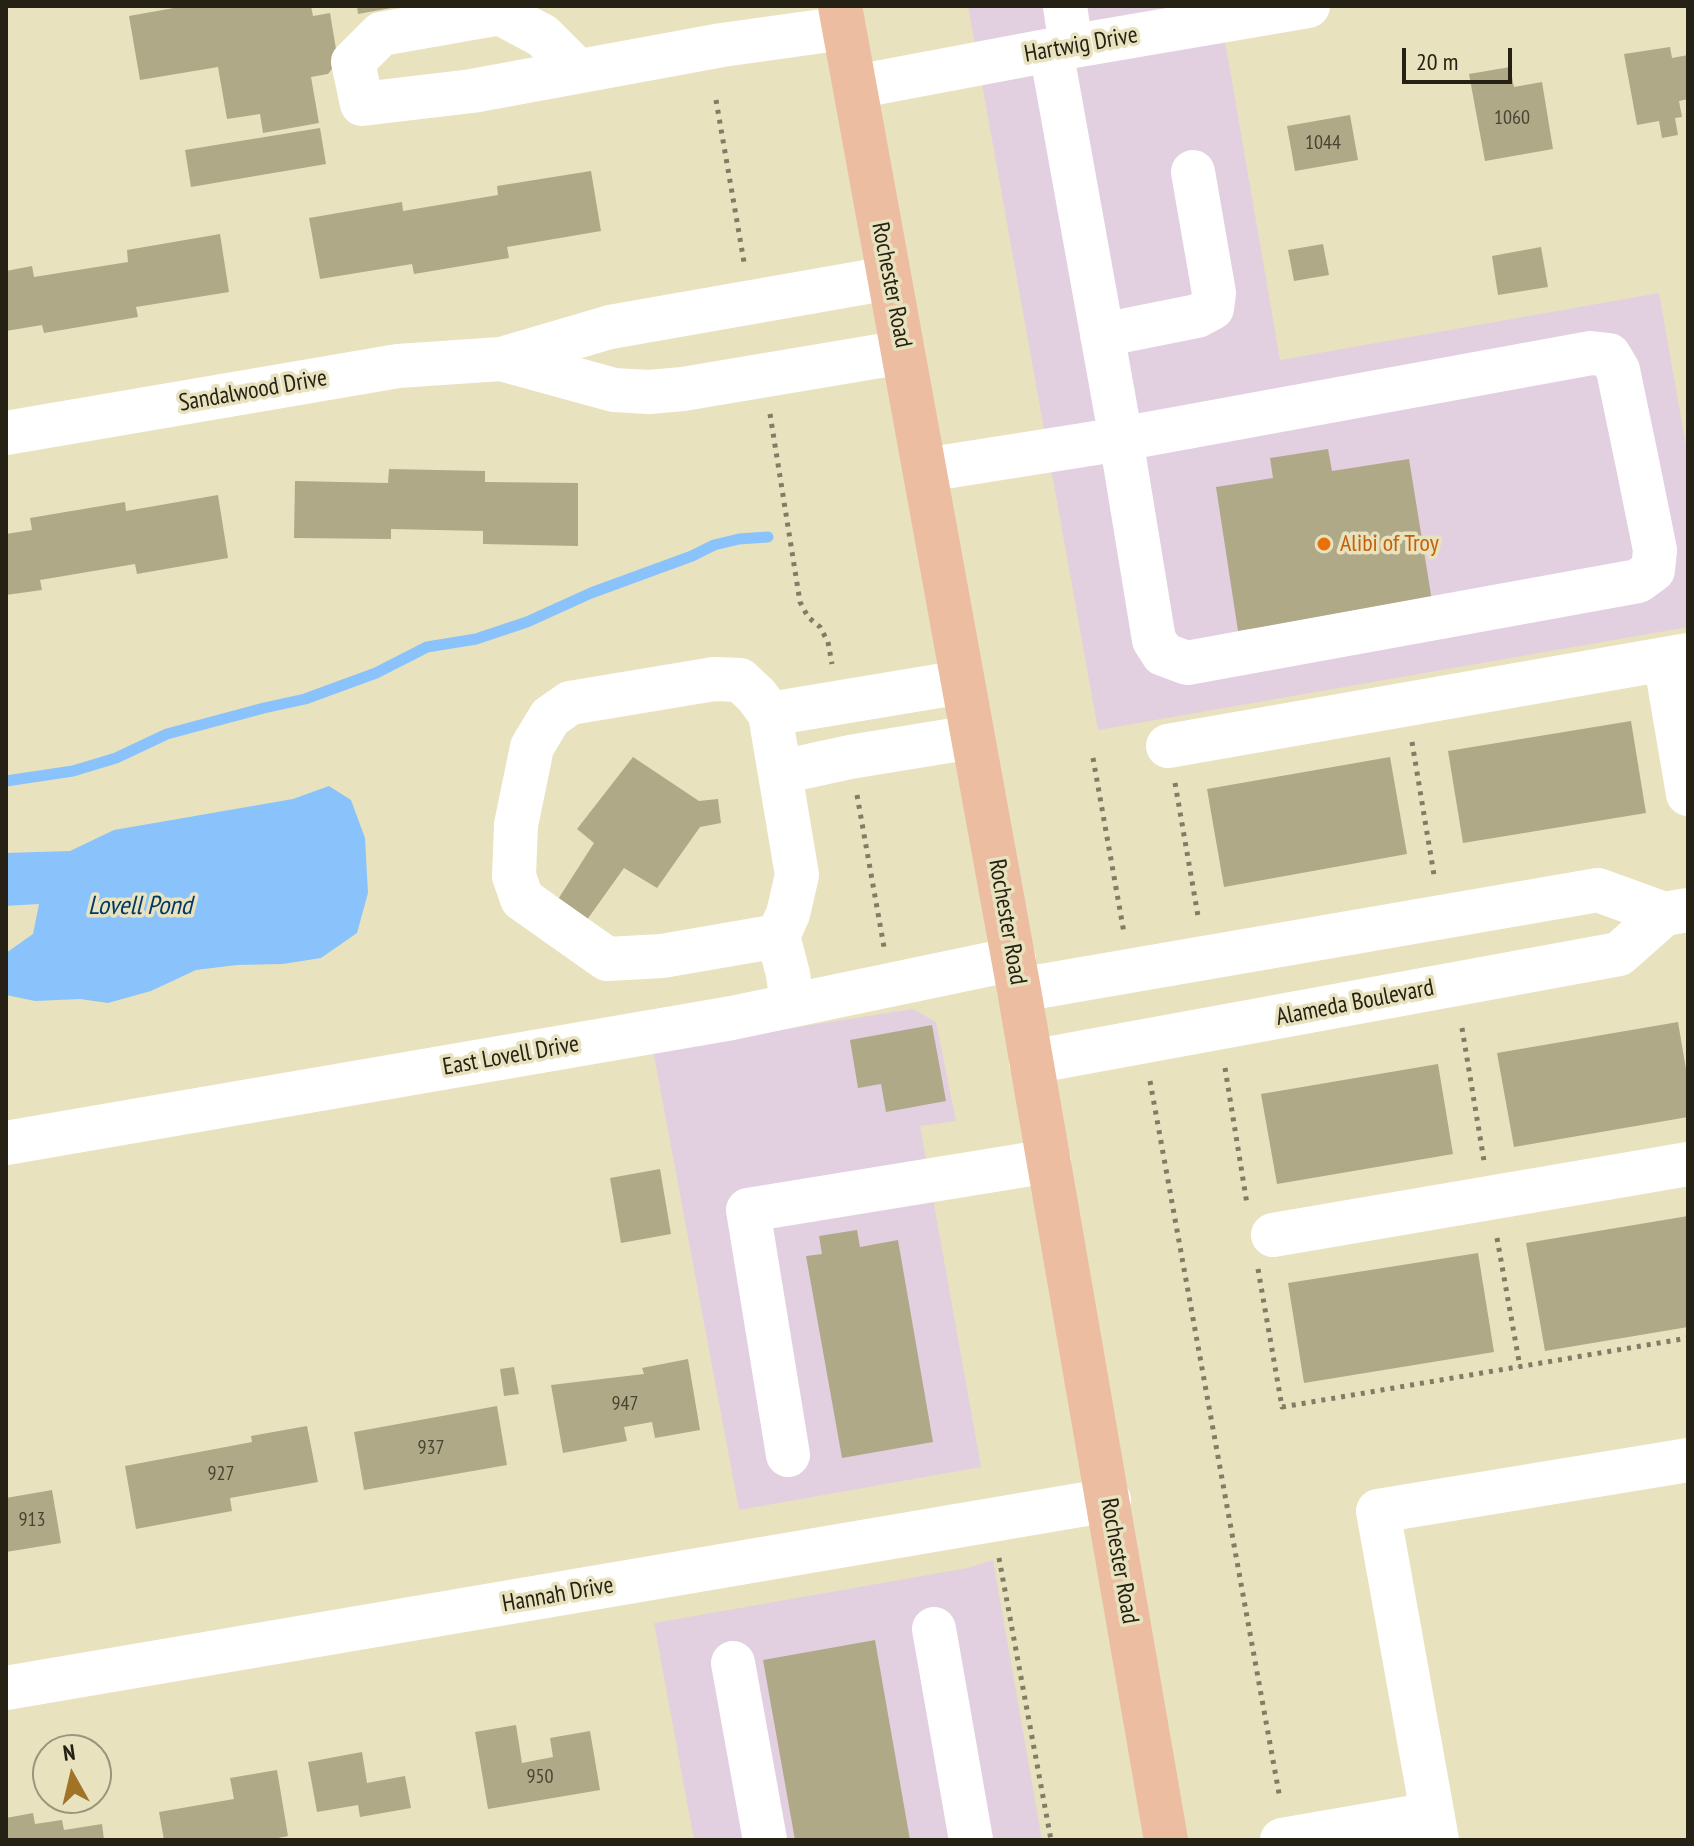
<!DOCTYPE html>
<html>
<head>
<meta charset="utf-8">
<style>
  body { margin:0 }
  #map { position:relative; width:1694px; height:1846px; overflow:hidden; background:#e8e2bf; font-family:"PT Sans Narrow",sans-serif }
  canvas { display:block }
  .frame { position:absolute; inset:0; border:8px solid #252215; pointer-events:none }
  .north { position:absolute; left:32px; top:1734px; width:80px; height:80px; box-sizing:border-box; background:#e8e2bf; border:2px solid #9a957b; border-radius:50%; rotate:352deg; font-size:22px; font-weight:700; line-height:32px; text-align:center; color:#252215 }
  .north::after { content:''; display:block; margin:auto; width:28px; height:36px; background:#a17326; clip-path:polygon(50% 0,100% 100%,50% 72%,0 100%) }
  .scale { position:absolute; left:1402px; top:48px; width:110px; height:36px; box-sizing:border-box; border:4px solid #252215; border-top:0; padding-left:10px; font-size:24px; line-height:28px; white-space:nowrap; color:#252215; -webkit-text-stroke:6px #e8e2bf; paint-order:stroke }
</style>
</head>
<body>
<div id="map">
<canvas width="1694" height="1846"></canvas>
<div class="frame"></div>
<div class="north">N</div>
<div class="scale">20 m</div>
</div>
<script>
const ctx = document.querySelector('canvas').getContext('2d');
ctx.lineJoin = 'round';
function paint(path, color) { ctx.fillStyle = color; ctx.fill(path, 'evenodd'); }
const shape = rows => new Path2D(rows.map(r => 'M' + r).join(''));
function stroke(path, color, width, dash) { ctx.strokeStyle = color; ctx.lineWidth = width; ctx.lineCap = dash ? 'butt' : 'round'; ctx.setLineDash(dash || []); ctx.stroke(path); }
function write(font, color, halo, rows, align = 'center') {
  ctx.font = font + ' "PT Sans Narrow",sans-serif'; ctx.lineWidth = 7; ctx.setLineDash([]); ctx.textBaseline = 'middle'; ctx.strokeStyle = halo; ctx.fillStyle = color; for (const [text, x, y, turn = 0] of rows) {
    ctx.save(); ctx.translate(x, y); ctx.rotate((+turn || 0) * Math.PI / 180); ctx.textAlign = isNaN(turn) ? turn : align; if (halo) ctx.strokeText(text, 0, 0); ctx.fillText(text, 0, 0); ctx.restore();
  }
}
paint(shape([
  [968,6,1219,6,1280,360,1659,293,1688,457,1688,627,1098,730],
  [913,1009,936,1022,956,1121,920,1126,981,1467,739,1510,653,1050],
  [993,1560,1042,1840,694,1840,654,1623,968,1568]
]), '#e2d0e1');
paint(shape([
  [329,786,351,800,365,838,368,893,357,933,321,958,283,964,237,965,196,970,151,991,108,1003,80,999,35,1001,6,995,6,953,33,934,39,904,6,906,6,853,70,851,114,830,293,799]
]), '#8ac3fb');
stroke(shape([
  [6,781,73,771,116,758,167,734,264,708,305,699,376,673,427,647,476,639,527,622,591,593,692,556,714,545,739,539,768,537]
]), '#8ac3fb', 11);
paint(shape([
  [185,6,311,6,313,16,330,13,338,61,328,74,311,77,319,123,263,133,260,114,227,119,218,67,140,80,129,16],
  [357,6,391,6,391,8,358,14],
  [1670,47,1672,58,1688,55,1688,99,1679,101,1682,117,1675,118,1678,135,1662,138,1659,121,1637,125,1624,54],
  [1510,67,1514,87,1542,82,1553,149,1485,161,1469,74],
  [1350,115,1358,160,1295,171,1287,126],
  [320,128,326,164,191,187,185,150],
  [591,171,601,231,507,247,509,258,414,274,412,264,320,279,309,218,402,202,403,211,498,195,497,186],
  [220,234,229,292,136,307,138,317,44,333,42,325,6,331,6,271,32,266,34,277,128,262,127,250],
  [1323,244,1329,275,1294,281,1288,250],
  [1541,247,1548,287,1498,295,1492,256],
  [1328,449,1332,471,1409,459,1432,601,1238,631,1216,487,1273,478,1270,458],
  [389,469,485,471,485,482,578,483,578,546,483,544,483,531,391,529,391,539,294,538,295,481,388,483],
  [218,495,228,558,137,574,135,564,40,580,42,590,6,595,6,534,32,530,30,518,125,502,126,511],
  [1631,721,1646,813,1463,843,1448,751],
  [633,757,699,801,718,799,721,823,700,827,657,888,624,868,584,924,555,904,594,843,577,829],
  [1390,757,1407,854,1224,887,1207,789],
  [1678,1022,1688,1081,1688,1117,1514,1147,1497,1053],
  [932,1025,946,1101,886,1112,881,1084,858,1088,850,1040],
  [1438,1064,1453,1154,1277,1184,1261,1094],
  [660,1169,671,1234,621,1243,610,1178],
  [1688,1216,1688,1327,1545,1351,1526,1243],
  [857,1230,860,1247,898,1240,933,1442,842,1458,806,1256,822,1254,819,1236],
  [1478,1253,1494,1352,1304,1383,1288,1283],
  [688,1359,700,1430,655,1438,652,1422,624,1427,627,1441,563,1453,551,1385,644,1374,642,1368],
  [514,1367,519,1394,504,1396,500,1369],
  [497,1406,507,1465,364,1490,354,1432],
  [307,1426,318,1482,230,1498,232,1511,136,1529,125,1466,252,1442,251,1436],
  [52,1490,61,1543,6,1552,6,1498],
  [875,1640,910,1840,795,1840,763,1660],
  [516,1725,522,1763,553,1757,550,1738,590,1731,600,1790,488,1809,475,1732],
  [362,1752,367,1783,405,1776,411,1808,360,1817,358,1805,317,1812,308,1762],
  [277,1770,288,1836,268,1840,164,1840,159,1812,234,1799,230,1778],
  [33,1813,35,1824,62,1820,64,1830,102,1824,104,1840,6,1840,6,1818]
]), '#afa988');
stroke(shape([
  [716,100,744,262],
  [770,414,800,602,808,617,820,627,828,642,832,664],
  [1412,742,1434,875],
  [1093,758,1124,933],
  [1175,783,1198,916],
  [857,795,884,947],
  [1462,1028,1484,1161],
  [1225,1068,1247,1204],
  [1150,1081,1280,1799],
  [1497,1238,1520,1367],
  [1258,1269,1282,1407,1688,1338],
  [999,1558,1051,1840]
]), '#817c65', 5, [4, 6]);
stroke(shape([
  [1065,6,1071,46],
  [578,71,543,36,500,13,381,34,353,62,362,104,472,91,722,45,844,28],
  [855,87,1051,50,1308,6],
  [889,278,610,327,501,359,614,390,649,392,683,389,903,352],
  [1102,335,1197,316,1212,308,1214,293,1193,172],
  [6,433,398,366,501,359],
  [925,470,1121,439,1154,640,1163,654,1187,663,1638,581,1653,570,1655,550,1638,466,1618,370,1609,355,1591,353,1121,439,1051,50],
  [1665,659,1688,794],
  [770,714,962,682],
  [1168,746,1688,655],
  [781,772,850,757,972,737],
  [778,936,788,914,797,875,770,714,757,696,740,680,714,679,570,703,550,717,532,747,516,825,514,876,522,899,607,959,662,956,778,936,788,974,792,1005],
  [1019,990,1598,890,1664,914,1688,910],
  [1031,1062,1619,954,1664,914],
  [6,1143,732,1018,1014,959],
  [1273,1235,1688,1164],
  [788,1455,748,1210,1049,1161],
  [934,1629,971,1840],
  [733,1663,765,1840],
  [6,1688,1109,1500],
  [1282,1840,1432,1814],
  [1437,1840,1378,1511,1688,1460]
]), '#fff', 44);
stroke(shape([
  [840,6,1019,990,1166,1840]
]), '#ecbda0', 44);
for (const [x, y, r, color] of [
  [1324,544,8,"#e8710a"]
]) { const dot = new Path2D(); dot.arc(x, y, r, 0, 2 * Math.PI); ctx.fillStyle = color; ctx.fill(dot); stroke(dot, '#e8e2bf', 3); }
write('20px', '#484432', null, [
  ["1060",1512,118],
  ["1044",1323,143],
  ["947",625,1404],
  ["937",431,1448],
  ["927",221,1474],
  ["913",32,1520],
  ["950",540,1777]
]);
write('24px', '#252215', '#e8e2bf', [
  ["Hartwig Drive",1081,45,-10],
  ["Rochester Road",891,285,79],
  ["Sandalwood Drive",253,391,-10],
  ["Rochester Road",1007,922,80],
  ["Alameda Boulevard",1355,1003,-11],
  ["East Lovell Drive",511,1056,-10],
  ["Rochester Road",1119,1561,80],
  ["Hannah Drive",558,1595,-10]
]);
write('24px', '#c56008', '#e8e2bf', [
  ["Alibi of Troy",1340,544]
], 'left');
write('italic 26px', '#013a66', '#e8e2bf', [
  ["Lovell Pond",140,907]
]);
</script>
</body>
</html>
